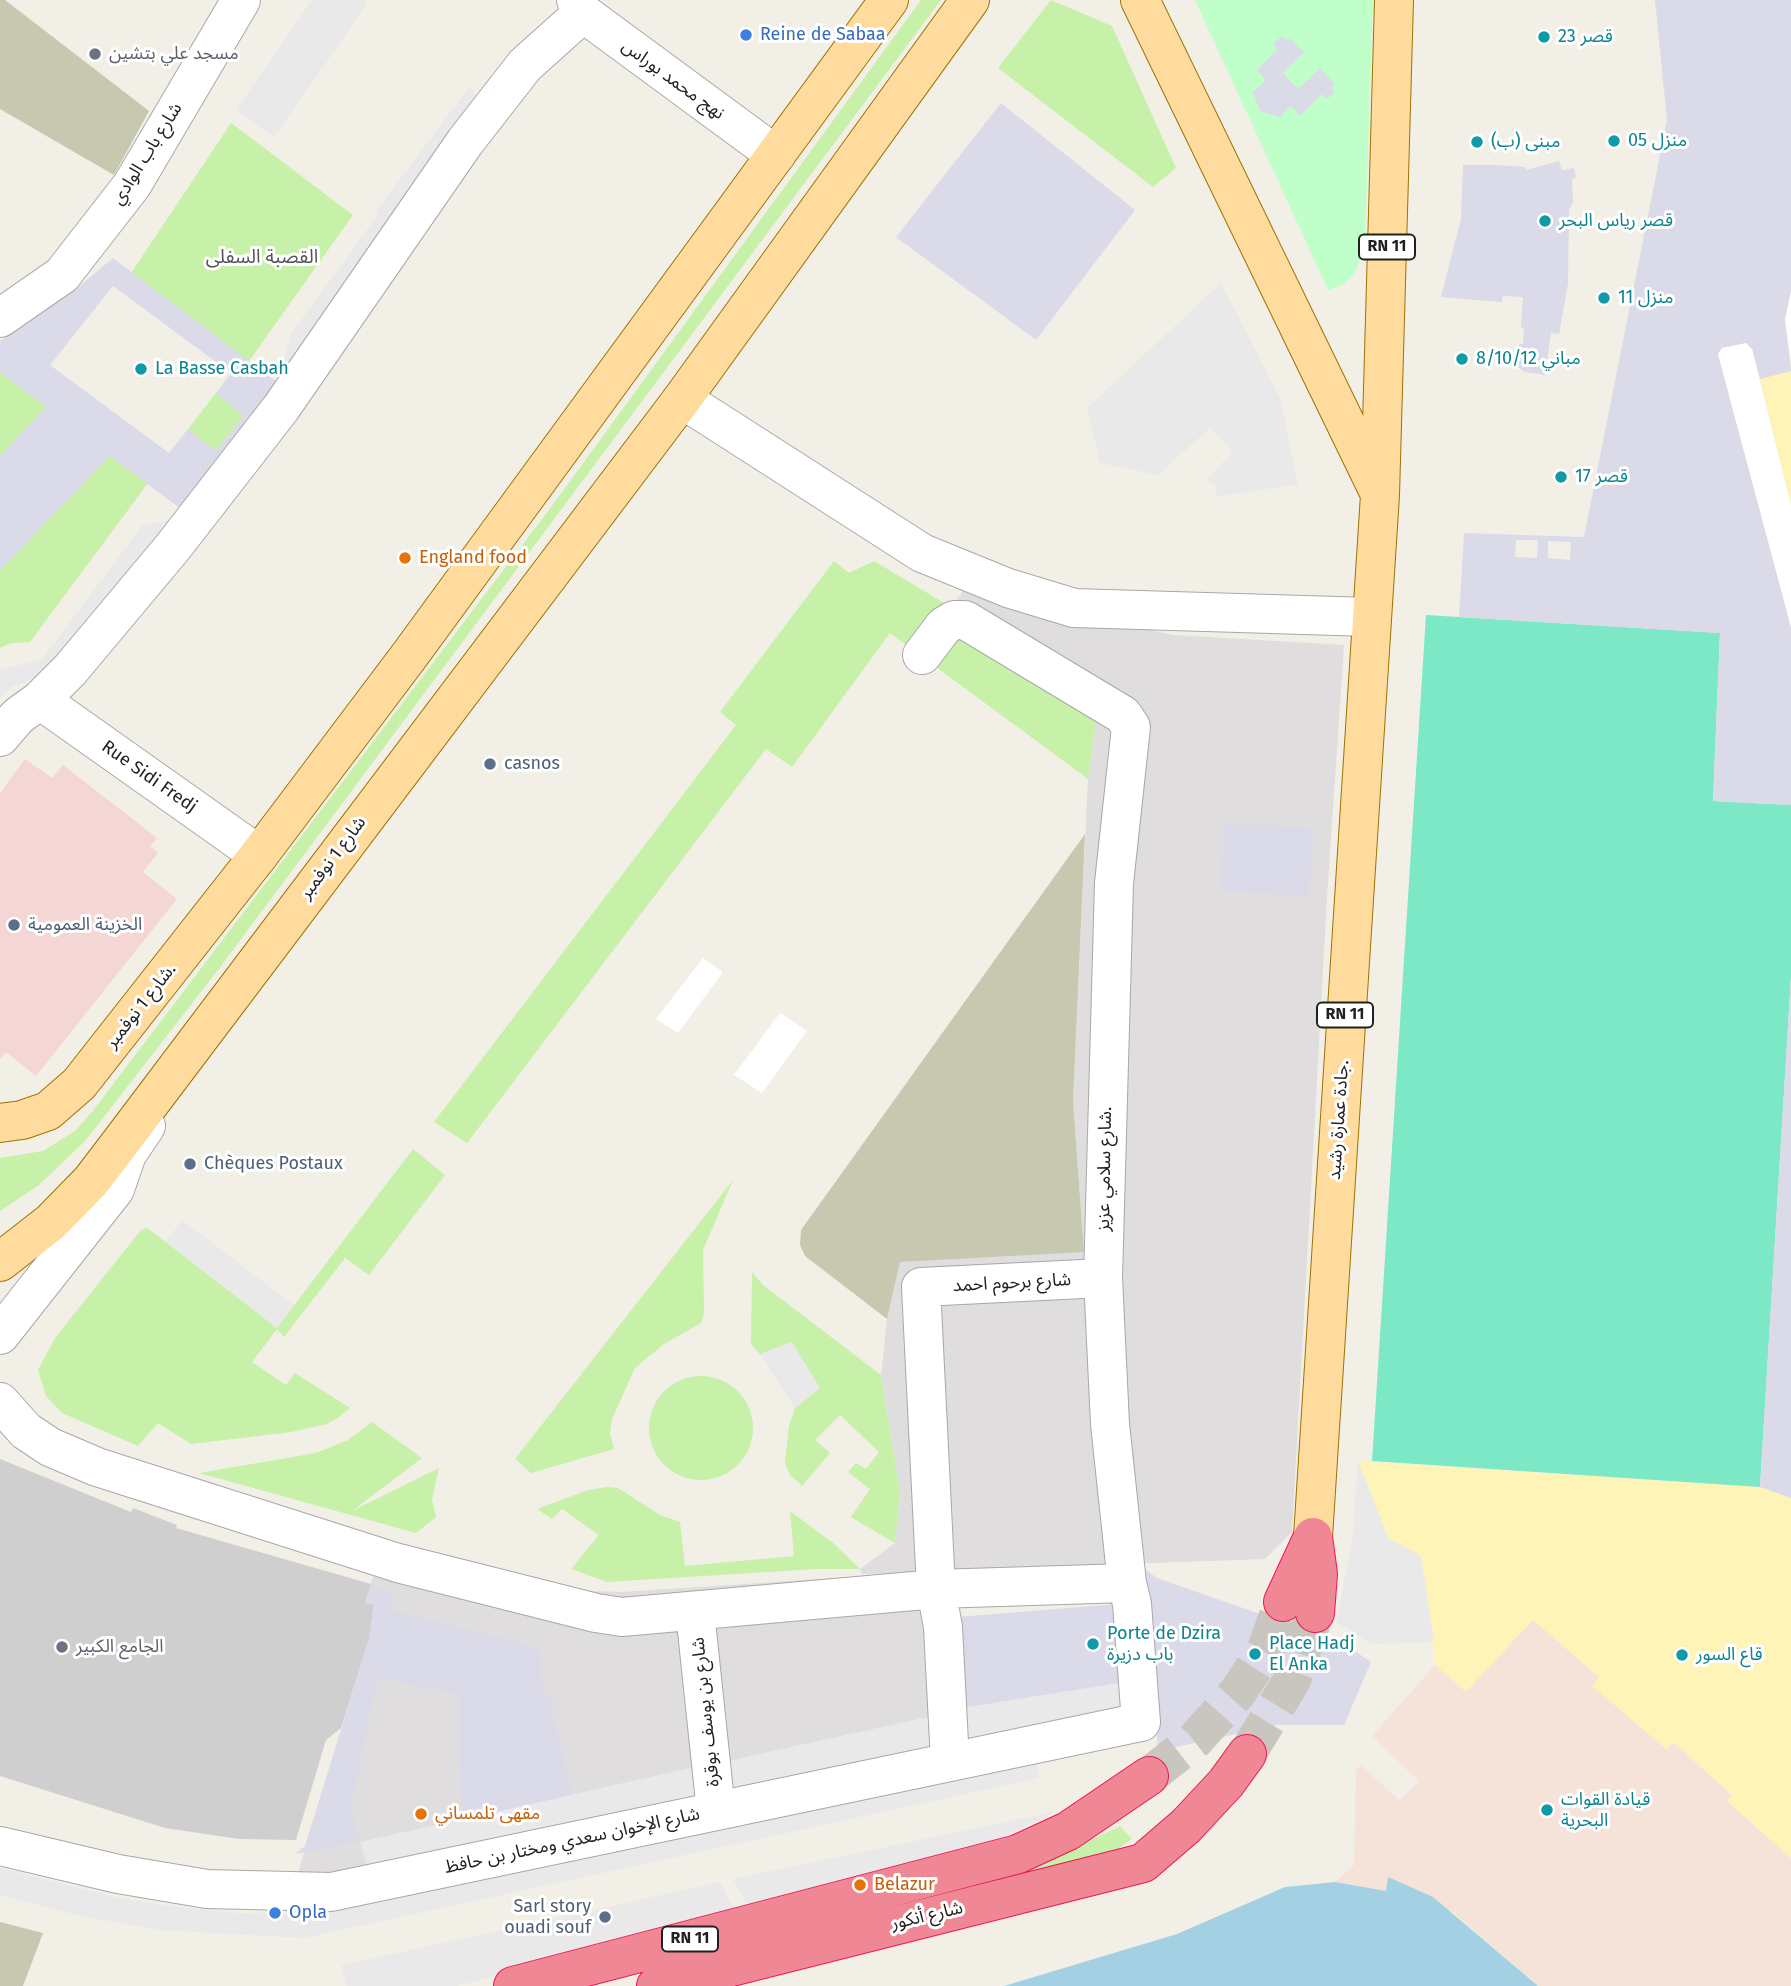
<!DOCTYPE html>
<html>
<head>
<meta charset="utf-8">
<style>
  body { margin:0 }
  canvas { display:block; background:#f2efe6 }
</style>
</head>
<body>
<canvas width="1791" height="1986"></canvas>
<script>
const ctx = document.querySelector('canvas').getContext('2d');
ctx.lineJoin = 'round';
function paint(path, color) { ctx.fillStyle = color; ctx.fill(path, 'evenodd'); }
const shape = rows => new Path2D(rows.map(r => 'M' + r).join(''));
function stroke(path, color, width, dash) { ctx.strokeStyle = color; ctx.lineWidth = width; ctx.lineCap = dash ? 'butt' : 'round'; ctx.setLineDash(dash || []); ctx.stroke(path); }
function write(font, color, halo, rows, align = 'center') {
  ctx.font = font + ' "Fira Sans","Noto Sans Arabic",sans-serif'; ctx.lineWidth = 6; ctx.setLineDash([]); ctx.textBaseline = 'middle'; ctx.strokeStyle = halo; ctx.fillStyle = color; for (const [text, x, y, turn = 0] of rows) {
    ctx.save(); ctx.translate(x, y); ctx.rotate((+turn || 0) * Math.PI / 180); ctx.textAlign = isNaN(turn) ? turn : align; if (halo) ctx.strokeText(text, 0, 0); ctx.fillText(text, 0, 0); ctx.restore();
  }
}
paint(shape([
  [967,586,1004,602,1174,635,1344,645,1327,897,1292,1532,1265,1559,956,1570,964,1748,369,1901,309,1912,286,1912,369,1639,374,1605,365,1603,382,1547,531,1589,622,1592,928,1572,862,1574,860,1569,895,1543,900,1492,881,1375,887,1319,900,1262,1084,1251,1073,1101,1088,779,1097,713,951,607]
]), '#dfdddd');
paint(shape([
  [25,759,52,778,63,765,157,838,150,846,158,853,143,872,177,899,36,1076,6,1052,0,1059,0,793]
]), '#f4d7d4');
paint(shape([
  [0,1459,131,1512,133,1508,177,1525,176,1528,371,1584,365,1603,374,1604,369,1639,341,1728,326,1740,296,1840,239,1839,165,1828,0,1776]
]), '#cfcfcf');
paint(shape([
  [1533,1619,1600,1678,1593,1685,1667,1749,1673,1742,1733,1796,1727,1801,1791,1858,1791,1986,1538,1986,1454,1913,1389,1877,1387,1891,1335,1882,1354,1865,1356,1771,1361,1765,1400,1801,1419,1781,1372,1736,1435,1665,1462,1689]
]), '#f5e2d9');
paint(shape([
  [0,0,5,0,149,111,114,175,0,109],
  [1085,834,1073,1101,1084,1252,900,1262,887,1319,805,1256,800,1245,801,1230],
  [0,1922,43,1933,23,1986,0,1986]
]), '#c6c8b0');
paint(shape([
  [921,0,941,0,221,966,86,1140,39,1185,0,1211,0,1158,43,1151,75,1131,92,1112,549,510],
  [1051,0,1112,26,1176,168,1153,187,998,68],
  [231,123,353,215,249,361,131,273],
  [0,372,46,407,0,456],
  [216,393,244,415,216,451,188,429],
  [110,456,148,483,30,642,11,643,0,648,0,570],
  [834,561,849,573,874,561,951,607,1097,713,1088,779,890,633,792,767,766,749,467,1143,434,1122,736,725,720,712],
  [413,1149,445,1175,369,1275,345,1258,284,1337,277,1329,252,1362,286,1385,295,1373,350,1408,339,1417,327,1424,291,1432,191,1444,158,1423,138,1446,62,1413,46,1396,38,1370,55,1338,141,1230,147,1228,154,1233,277,1328],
  [733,1180,703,1250,704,1314,701,1323,664,1344,635,1368,612,1419,610,1434,614,1449,531,1473,515,1459],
  [752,1272,763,1285,881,1375,900,1492,895,1543,851,1517,870,1489,848,1472,856,1463,866,1469,879,1452,840,1415,815,1440,830,1453,802,1486,790,1475,785,1463,789,1426,795,1408,819,1388,792,1342,760,1354,751,1344],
  '649 1428a52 52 0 1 1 104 0a52 52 0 1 1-104 0Z',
  [372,1422,422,1458,352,1511,439,1468,432,1499,436,1517,416,1533,199,1473,316,1453,348,1440],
  [607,1487,618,1488,660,1515,680,1522,685,1566,794,1556,790,1511,833,1543,860,1569,816,1569,607,1582,571,1569,599,1535,562,1509,552,1519,537,1509,588,1490],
  [1120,1826,1132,1839,1119,1848,1105,1855,1021,1874]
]), '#c7f0a8');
paint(shape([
  [1791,371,1791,505,1760,379],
  [1358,1461,1760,1487,1791,1498,1791,1858,1727,1801,1732,1795,1674,1743,1666,1749,1592,1686,1599,1677,1533,1620,1466,1692,1435,1665,1421,1556,1388,1538]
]), '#fff4b7');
paint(shape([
  [1195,0,1373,0,1365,244,1355,273,1343,285,1328,290]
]), '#c0ffc9');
paint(shape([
  [1426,615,1720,633,1713,801,1791,805,1791,977,1760,1487,1372,1461]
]), '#7de8c5');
paint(shape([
  [312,0,363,0,367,4,274,137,236,110],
  [470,86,477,97,276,387,291,334,377,216,377,210],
  [1221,283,1280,398,1298,484,1215,497,1217,485,1206,480,1233,451,1210,428,1158,475,1100,463,1087,408],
  [172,520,43,676,11,687,0,698,0,670,42,659,143,525],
  [182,1220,294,1305,277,1328,166,1242],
  [792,1342,820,1388,795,1408,760,1354],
  [1358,1461,1388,1538,1421,1556,1434,1642,1372,1644,1336,1622,1352,1542],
  [1125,1682,1124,1708,964,1748,962,1708],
  [932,1716,934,1754,728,1796,723,1762],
  [1036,1755,1039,1778,304,1938,159,1930,76,1915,0,1895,0,1868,119,1898,170,1906,238,1913,309,1912],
  [699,1766,703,1801,368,1870,360,1842],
  [1058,1811,985,1845,750,1910,733,1879],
  [720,1882,736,1913,457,1986,346,1986,342,1965]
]), '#e9e9e9');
paint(shape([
  [1655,0,1791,0,1791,291,1785,320,1791,371,1760,379,1752,349,1718,354,1791,627,1791,805,1713,801,1720,633,1459,617,1464,533,1584,537,1667,120],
  [1516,540,1538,540,1537,558,1515,557],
  [1548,541,1571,542,1570,560,1548,558],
  [1282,36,1287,41,1290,38,1304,52,1283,73,1298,89,1320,68,1334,83,1331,87,1335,92,1327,99,1322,94,1300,116,1291,106,1280,117,1260,111,1253,92,1266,80,1257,70,1277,50,1273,44],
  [1001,103,1135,210,1036,340,896,237],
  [1559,161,1562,170,1574,168,1576,178,1572,179,1573,202,1569,210,1568,284,1559,334,1551,333,1545,375,1525,372,1518,367,1519,344,1523,344,1524,329,1521,328,1523,297,1503,296,1502,302,1441,297,1461,219,1463,165,1495,165,1525,167,1526,170],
  [113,258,277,382,185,512,110,456,0,570,0,456,46,407,0,372,0,341,82,284],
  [113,286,231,373,216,393,243,416,216,451,188,429,169,453,50,365],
  [1226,824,1314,828,1309,896,1219,891],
  [1791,977,1791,1498,1760,1487],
  [1143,1568,1157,1578,1343,1643,1371,1662,1344,1725,1277,1725,1158,1751],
  [370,1587,394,1593,391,1610,540,1648,543,1696,549,1696,572,1795,464,1819,458,1755,458,1694,377,1678,351,1809,360,1842,295,1854,305,1846,369,1639,374,1605,365,1603],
  [1118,1604,1125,1682,962,1708,957,1617]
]), '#dbdae8');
paint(shape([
  [1388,1877,1433,1897,1538,1986,1004,1986,1177,1934,1285,1887,1335,1882,1386,1891]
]), '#a3d1e3');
paint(shape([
  [1791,291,1791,360,1785,320],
  [1746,343,1752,349,1791,505,1791,627,1718,354,1722,348],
  [703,958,723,972,678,1033,656,1019],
  [780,1013,807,1031,762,1093,734,1075]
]), '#fff');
stroke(shape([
  [1247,1754,1292,1680,1315,1613],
  [1149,1776,1195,1740,1238,1692,1266,1649,1283,1602]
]), '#c8c6bf', 38, [38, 19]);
const minor = shape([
  [576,0,583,13,776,155],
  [0,318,62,275,132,185,241,0],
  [682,399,922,553,1008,588,1074,608,1370,617],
  [40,700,259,855],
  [0,737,18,716,40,700,70,670,173,547,281,408,465,142,525,65,583,13],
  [0,1335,115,1189,127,1154,146,1126],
  [0,1402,26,1431,50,1447,97,1467,398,1563,596,1613,622,1617,936,1589,1127,1583],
  [695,1612,716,1811],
  [950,1762,943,1627,936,1589,921,1287,1103,1278],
  [0,1846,118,1874,207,1889,331,1892,1141,1722,1132,1604,1127,1583,1110,1424,1103,1278,1114,883,1131,727,1123,715,965,620,954,620,944,626,922,655]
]);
const major = shape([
  [1140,0,1378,490],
  [0,1123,22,1120,48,1111,79,1084,259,855,409,656,889,0],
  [0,1262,51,1222,91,1181,117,1147,682,399,970,0],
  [1313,1537,1380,495,1394,0]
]);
const highway = shape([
  [1313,1537,1318,1574,1315,1613],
  [1283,1602,1313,1537],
  [513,1986,1018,1854,1068,1831,1149,1776],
  [656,1986,1143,1863,1186,1826,1226,1783,1247,1754]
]);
stroke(minor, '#a8a8a8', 40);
stroke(major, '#9d7200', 40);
stroke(highway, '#ed1654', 40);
stroke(minor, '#fff', 38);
stroke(major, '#ffdb9e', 38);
stroke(highway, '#f08795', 38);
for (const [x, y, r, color] of [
  [746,35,7,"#3f7fe0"],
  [1544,37,7,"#0f9aa8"],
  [95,54,7,"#6b7280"],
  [1614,141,7,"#0f9aa8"],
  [1477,142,7,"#0f9aa8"],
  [1545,221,7,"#0f9aa8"],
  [1604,298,7,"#0f9aa8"],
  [1462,359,7,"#0f9aa8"],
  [141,369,7,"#0f9aa8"],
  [1561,477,7,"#0f9aa8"],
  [405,558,7,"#e8710a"],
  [490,764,7,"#5c6f8a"],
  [14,925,7,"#5c6f8a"],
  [190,1164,7,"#5c6f8a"],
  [1093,1644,7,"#0f9aa8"],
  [62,1647,7,"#6b7280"],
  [1255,1654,7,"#0f9aa8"],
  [1682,1655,7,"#0f9aa8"],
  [1547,1810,7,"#0f9aa8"],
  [421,1814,7,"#e8710a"],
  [860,1885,7,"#e8710a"],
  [275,1913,7,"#3f7fe0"],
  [605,1917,7,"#5c6f8a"]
]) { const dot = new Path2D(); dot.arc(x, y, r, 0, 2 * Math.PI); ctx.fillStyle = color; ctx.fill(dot); stroke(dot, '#fff', 2.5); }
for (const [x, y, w] of [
  [1387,247,56],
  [1345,1015,56],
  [690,1939,56]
]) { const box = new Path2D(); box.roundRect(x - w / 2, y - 12.5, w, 25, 5); ctx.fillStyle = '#fff'; ctx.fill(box); stroke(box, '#212121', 2); }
write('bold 16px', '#212121', null, [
  ["RN 11",1387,247],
  ["RN 11",1345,1015],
  ["RN 11",690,1939]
]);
write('18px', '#366cbe', '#fff', [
  ["Reine de Sabaa",760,35],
  ["Opla",289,1913]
], 'left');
write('18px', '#0d838f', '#fff', [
  ["قصر 23",1558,37],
  ["منزل 05",1628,141],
  ["مبنى (ب)",1491,142],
  ["قصر رياس البحر",1559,221],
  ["منزل 11",1618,298],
  ["مباني 8/10/12",1476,359],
  ["La Basse Casbah",155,369],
  ["قصر 17",1575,477],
  ["Porte de Dzira",1107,1634],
  ["باب دزيرة",1107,1655],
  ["Place Hadj",1269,1644],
  ["El Anka",1269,1665],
  ["قاع السور",1696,1655],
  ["قيادة القوات",1561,1800],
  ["البحرية",1561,1821]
], 'left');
write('18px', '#5b616d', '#fff', [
  ["مسجد علي بتشين",109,54],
  ["الجامع الكبير",76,1647]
], 'left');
write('18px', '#212121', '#fff', [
  ["نهج محمد بوراس",673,80,36],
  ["شارع باب الوادي",147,154,-58],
  ["Rue Sidi Fredj",149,777,35],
  ["شارع 1 نوفمبر",333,858,-53],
  ["شارع 1 نوفمبر.",141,1006,-52],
  ["جادة عمارة رشيد.",1339,1120,-86],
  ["شارع سلامي عزيز.",1105,1169,-89],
  ["شارع برحوم احمد",1012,1283,-3],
  ["شارع بن يوسف بوقرة",706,1712,-96],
  ["شارع الإخوان سعدي ومختار بن حافظ",572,1841,-12],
  ["شارع أنكور",927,1916,-13]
]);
write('18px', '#c56008', '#fff', [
  ["England food",419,558],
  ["مقهى تلمساني",435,1814],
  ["Belazur",874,1885]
], 'left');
write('18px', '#4e5e75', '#fff', [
  ["casnos",504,764],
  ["الخزينة العمومية",28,925],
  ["Chèques Postaux",204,1164],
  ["Sarl story",591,1907,"right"],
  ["ouadi souf",591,1928,"right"]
], 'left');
write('19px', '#545454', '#fff', [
  ["القصبة السفلى",262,258]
]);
</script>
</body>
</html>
